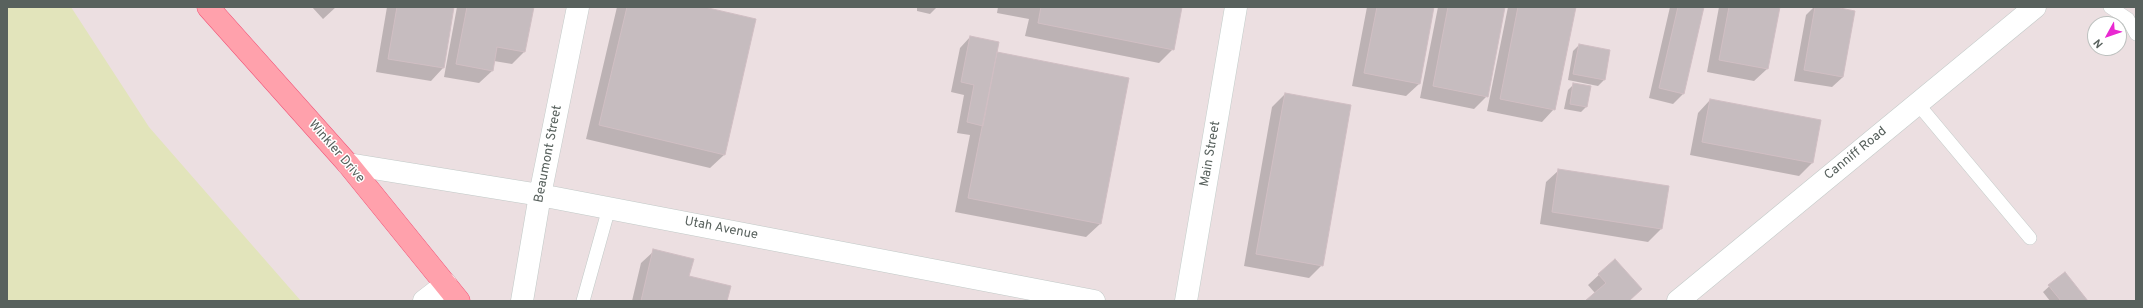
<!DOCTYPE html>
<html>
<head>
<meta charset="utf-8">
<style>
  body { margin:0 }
  #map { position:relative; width:2143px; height:308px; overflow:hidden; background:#ecdfe1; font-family:Overpass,sans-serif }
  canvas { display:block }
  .frame { position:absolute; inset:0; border:8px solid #58615d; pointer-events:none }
  .north { position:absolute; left:2087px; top:16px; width:40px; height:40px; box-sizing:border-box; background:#fff; border:1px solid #bcc0be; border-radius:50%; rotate:230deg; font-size:11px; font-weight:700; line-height:16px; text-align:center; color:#58615d }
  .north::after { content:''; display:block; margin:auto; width:14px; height:18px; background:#e928d1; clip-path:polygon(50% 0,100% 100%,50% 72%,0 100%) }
</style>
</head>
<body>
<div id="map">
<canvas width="2143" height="308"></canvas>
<div class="frame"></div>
<div class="north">N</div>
</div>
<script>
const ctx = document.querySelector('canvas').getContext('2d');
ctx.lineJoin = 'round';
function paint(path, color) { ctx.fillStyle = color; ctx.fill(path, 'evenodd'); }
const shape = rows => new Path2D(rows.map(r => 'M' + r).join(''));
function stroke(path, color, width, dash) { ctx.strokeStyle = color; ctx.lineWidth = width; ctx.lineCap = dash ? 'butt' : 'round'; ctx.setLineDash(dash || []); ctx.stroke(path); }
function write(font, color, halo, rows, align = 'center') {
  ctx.font = font + ' Overpass,sans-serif'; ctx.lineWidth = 3; ctx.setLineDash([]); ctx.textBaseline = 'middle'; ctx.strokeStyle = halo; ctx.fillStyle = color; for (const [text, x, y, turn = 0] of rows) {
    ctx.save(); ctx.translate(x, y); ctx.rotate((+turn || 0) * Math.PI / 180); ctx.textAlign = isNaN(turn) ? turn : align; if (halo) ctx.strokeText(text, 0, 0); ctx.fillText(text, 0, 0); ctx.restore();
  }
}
paint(shape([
  [7,7,71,7,149,127,301,301,7,301]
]), '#e2e4bb');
paint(shape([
  [312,7,336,7,323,19],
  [387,7,453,7,443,68,431,81,376,72],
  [457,7,533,7,524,52,512,64,494,61,492,71,479,83,444,77],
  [617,7,700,7,724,155,710,168,586,139],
  [917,7,937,7,930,14,917,11],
  [998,7,1181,7,1173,49,1159,63,1025,36,1029,19,997,13],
  [1367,7,1433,7,1419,84,1406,96,1352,86],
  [1438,7,1504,7,1487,96,1474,109,1420,98],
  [1508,7,1575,7,1554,109,1542,122,1487,111],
  [1670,7,1703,7,1683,94,1673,104,1649,98],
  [1719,7,1779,7,1767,69,1754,81,1707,72],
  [1814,7,1830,7,1854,12,1843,77,1832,87,1794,81,1806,15],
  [970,37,995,55,1100,224,1086,237,955,212,970,135,957,133,964,95,951,92,960,48],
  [1579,45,1609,51,1604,80,1598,86,1568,80,1573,51],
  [1574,84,1587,106,1581,112,1564,109,1568,90],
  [1285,94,1322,265,1309,278,1244,266,1272,107],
  [1710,100,1820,121,1812,163,1799,176,1690,155,1698,113],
  [1559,170,1661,229,1648,242,1540,224,1546,182],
  [654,251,688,277,726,301,632,301,641,263],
  [1615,260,1641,289,1629,301,1586,301,1595,293,1588,285],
  [2064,273,2087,301,2050,301,2043,292]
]), '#0003');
const building = shape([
  [397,7,454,7,444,68,388,59,397,7],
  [467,7,534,7,525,52,497,47,493,71,456,64,467,7],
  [627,7,704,7,756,19,725,155,599,125,627,7],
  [1041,7,1182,7,1174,50,1038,23,1041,7],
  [1377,7,1434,7,1420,84,1364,73,1377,7],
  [1448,7,1505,7,1488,97,1433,86,1448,7],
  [1518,7,1576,7,1555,110,1500,99,1518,7],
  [1678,7,1704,7,1684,94,1659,88,1678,7],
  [1729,7,1780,7,1768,69,1719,60,1729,7],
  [1815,7,1835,7,1855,11,1843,77,1804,70,1815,7],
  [970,36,999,42,983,126,967,122,974,85,961,82,970,36],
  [1579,44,1610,50,1605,80,1573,74,1579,44],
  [997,52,1129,78,1101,224,968,198,997,52],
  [1573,83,1591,86,1587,107,1570,104,1573,83],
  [1285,93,1351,105,1323,266,1256,254,1285,93],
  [1710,99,1821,120,1813,163,1702,142,1710,99],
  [1558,169,1669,186,1662,229,1552,212,1558,169],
  [653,249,694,259,689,276,731,286,727,301,641,301,653,249],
  [1615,259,1642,289,1629,301,1585,301,1606,283,1598,274,1615,259],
  [2065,272,2088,301,2061,301,2048,285,2065,272]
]);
paint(building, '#c6bcbf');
stroke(building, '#d0bec3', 1);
const lane = shape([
  [2110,7,2128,19,2136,34],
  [1917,103,2030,238],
  [583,301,609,208]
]);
const street = shape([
  [348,164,540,195,1094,301],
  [424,301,446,284],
  [522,301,540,195,578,7],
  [1678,301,2035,7]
]);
const secondary = shape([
  [1186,301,1236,7]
]);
const primary = shape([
  [208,7,348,164,459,301]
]);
stroke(lane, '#c1c9c7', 14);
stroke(street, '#c1c9c7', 23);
stroke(secondary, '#c3cdca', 23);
stroke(primary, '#f15378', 23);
stroke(lane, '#fff', 13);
stroke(street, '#fff', 22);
stroke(secondary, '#fff', 22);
stroke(primary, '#ffa1ac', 22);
write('13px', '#58615d', '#fff', [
  ["Winkler Drive",336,152,49],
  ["Beaumont Street",549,154,-79],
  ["Main Street",1211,154,-80],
  ["Canniff Road",1856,154,-39],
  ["Utah Avenue",721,229,11]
]);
</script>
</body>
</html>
